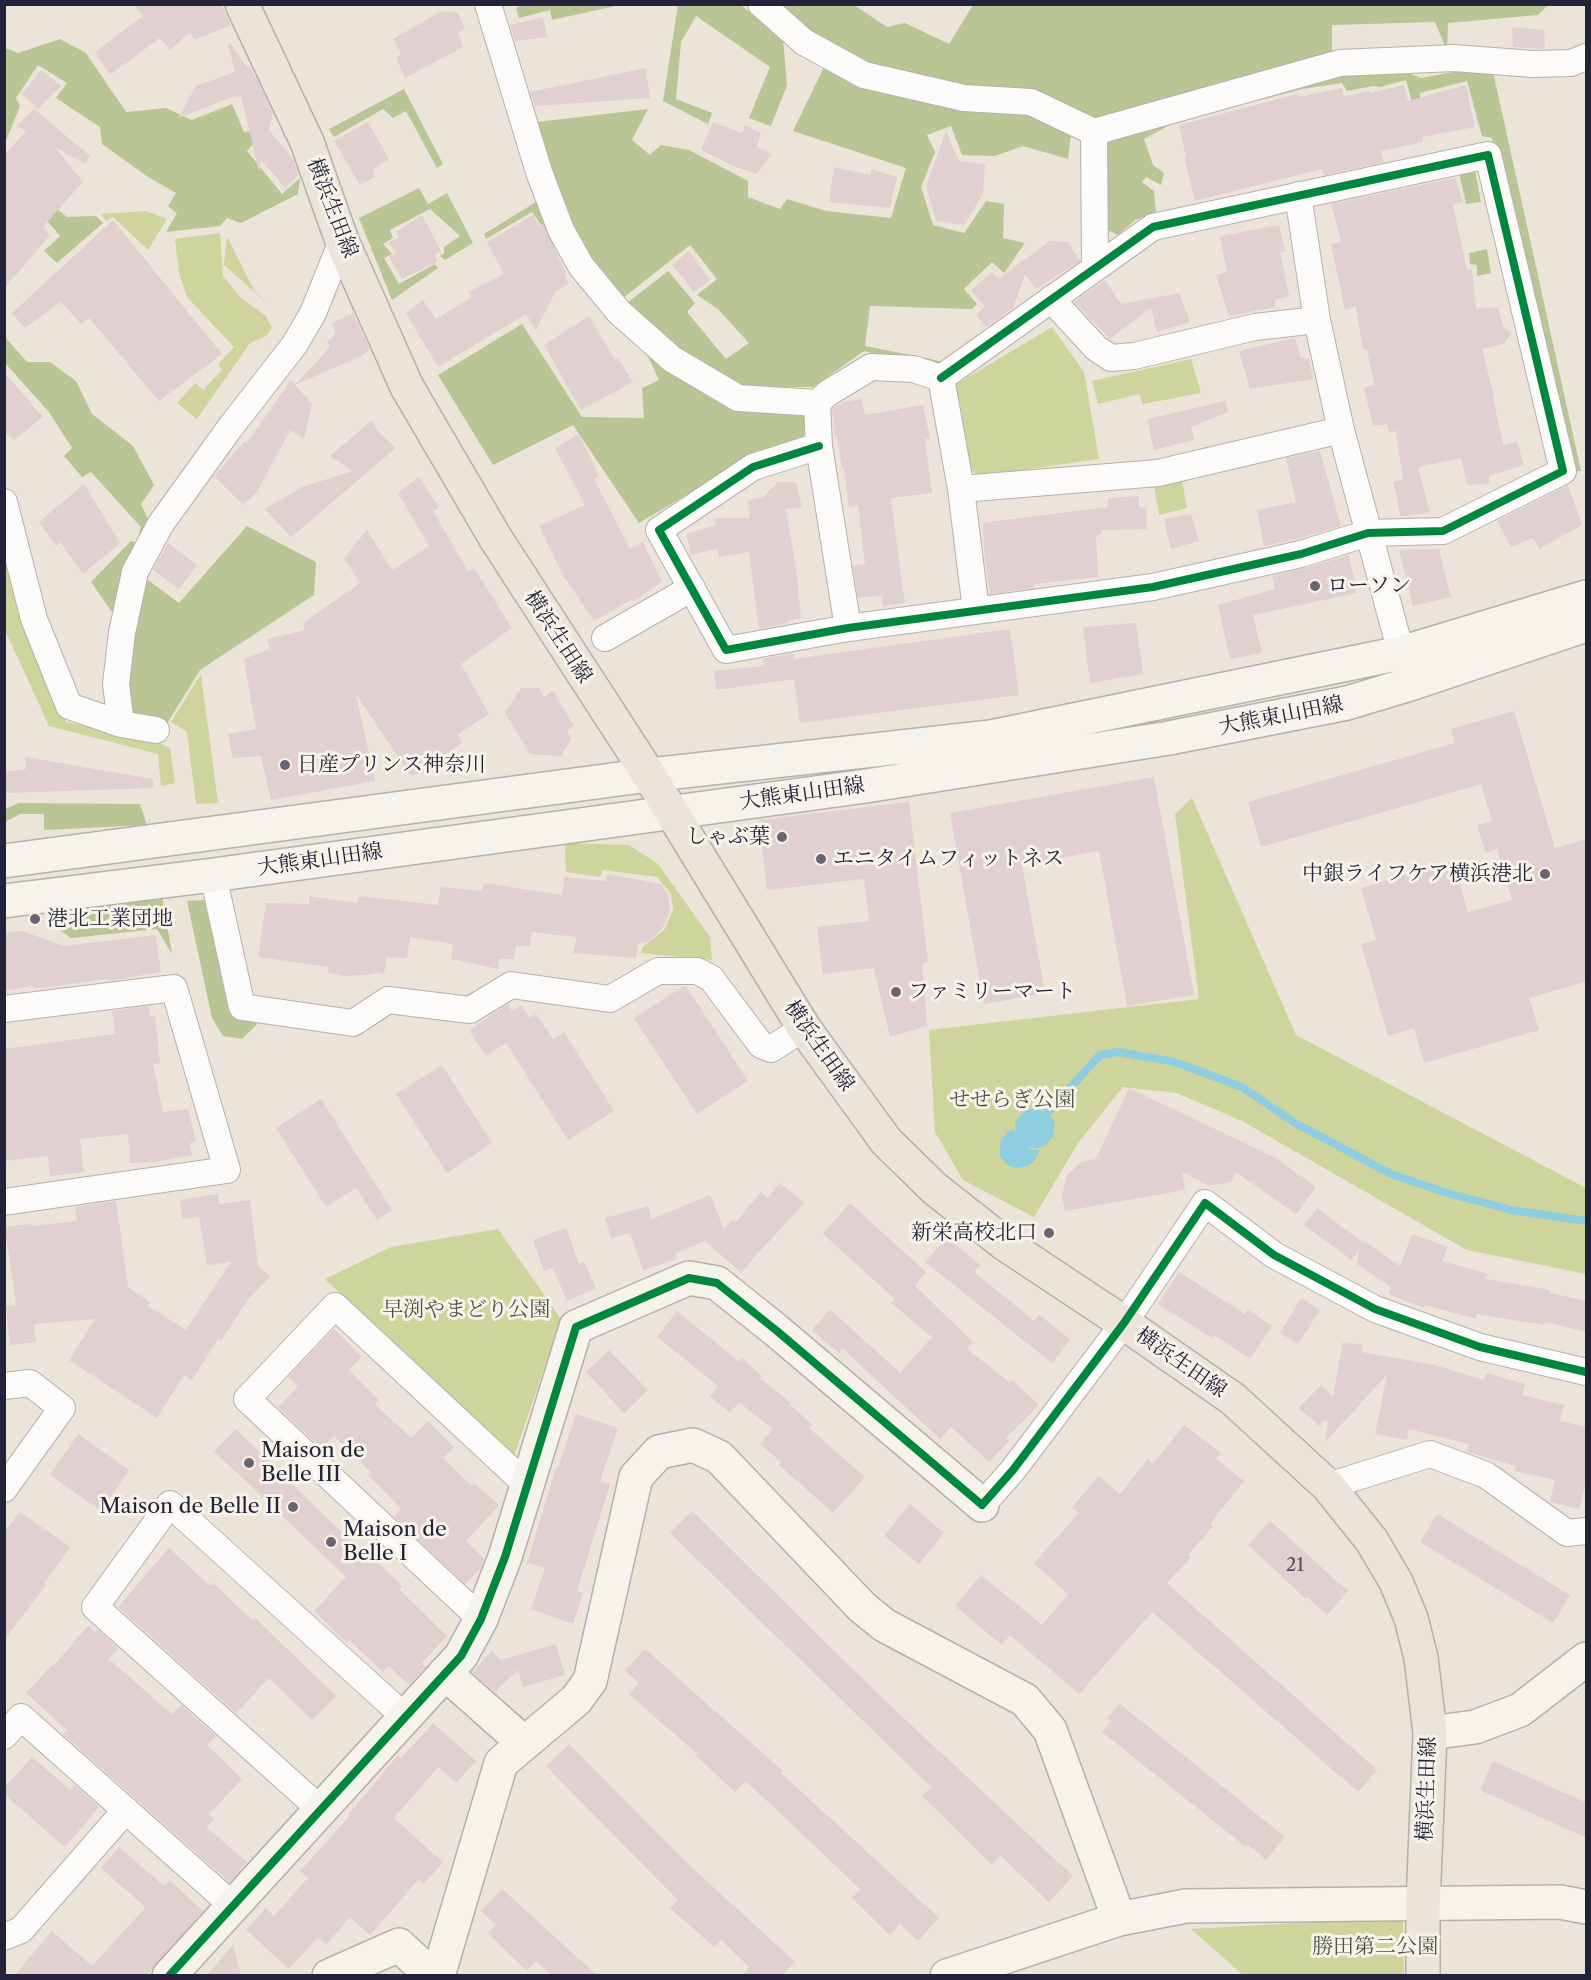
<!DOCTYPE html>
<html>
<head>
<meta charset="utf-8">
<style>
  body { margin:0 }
  #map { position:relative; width:1591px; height:1980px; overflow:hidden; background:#ece4d8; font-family:"Libre Caslon Text",serif }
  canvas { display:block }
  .frame { position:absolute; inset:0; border:6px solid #22223b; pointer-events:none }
</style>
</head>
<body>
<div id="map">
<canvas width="1591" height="1980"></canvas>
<div class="frame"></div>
</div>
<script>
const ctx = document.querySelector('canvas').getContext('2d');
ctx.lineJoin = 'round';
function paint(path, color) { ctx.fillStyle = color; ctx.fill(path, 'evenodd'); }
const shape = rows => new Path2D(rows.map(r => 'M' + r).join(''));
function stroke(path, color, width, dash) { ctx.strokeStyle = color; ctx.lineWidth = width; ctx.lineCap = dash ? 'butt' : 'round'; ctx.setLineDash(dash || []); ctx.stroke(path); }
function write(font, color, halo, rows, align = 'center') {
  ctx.font = font + ' "Libre Caslon Text","Noto Serif JP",serif'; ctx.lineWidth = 6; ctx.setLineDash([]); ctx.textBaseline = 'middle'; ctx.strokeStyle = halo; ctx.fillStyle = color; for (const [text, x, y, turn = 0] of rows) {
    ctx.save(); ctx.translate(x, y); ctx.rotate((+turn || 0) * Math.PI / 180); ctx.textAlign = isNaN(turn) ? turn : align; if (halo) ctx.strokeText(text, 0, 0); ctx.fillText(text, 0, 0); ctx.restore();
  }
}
paint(shape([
  [146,211,167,219,148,250,113,217,106,221,101,214],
  [220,233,223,276,241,298,266,316,272,328,266,336,250,343,197,419,177,403,195,383,203,390,222,370,218,364,234,347,187,297,179,273,175,239],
  [227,236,254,290,269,305,224,265],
  [1052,327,1084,372,1099,459,979,476,966,466,955,385],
  [1191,359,1201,393,1143,404,1139,394,1098,404,1092,381],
  [1182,481,1187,508,1159,515,1154,485],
  [4,555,8,570,66,722,153,741,170,748,175,783,161,786,158,754,49,726,5,630],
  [201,674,218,803,196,804,187,732,171,722],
  [1192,798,1296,1035,1586,1188,1586,1274,1467,1250,1242,1121,1177,1093,1123,1087,1078,1143,1034,1217,963,1180,935,1132,929,1030,1199,999,1175,814],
  [565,843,629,845,658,864,710,937,712,960,641,953,643,947,665,929,673,909,671,894,657,877,603,870,600,877,566,872],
  [498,1229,561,1319,514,1456,325,1279,391,1247],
  [1403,1917,1404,1975,1243,1975,1191,1929]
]), '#cdd49c');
paint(shape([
  [523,5,523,4,620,5,552,20,550,10,519,18,516,8],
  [678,5,741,5,783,39,787,85,771,126,749,118,770,67,696,16,681,42,676,99,712,113,708,124,663,101],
  [768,5,854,5,887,27,905,23,949,44,973,5,1548,5,1538,15,1448,23,1447,51,1435,22,1332,25,1332,52,1105,121,1027,95,948,88,867,70],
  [60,39,86,53,126,112,166,108,192,120,232,104,244,132,267,128,247,151,282,194,300,178,298,194,241,223,227,218,220,226,166,232,177,213,168,206,176,193,148,177,102,144,100,127,56,98,67,83,38,65,16,98,20,106,5,143,5,48,18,53],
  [825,65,879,93,1026,113,1071,134,1068,159,1023,146,995,156,962,155,951,126,927,135,935,152,921,187,933,225,964,233,986,201,1004,204,1003,238,1025,243,1004,273,992,262,964,289,977,304,972,309,870,306,865,346,945,362,941,370,864,351,813,387,737,387,677,354,623,306,668,271,695,303,687,312,726,359,749,343,718,309,697,295,717,279,690,245,618,302,565,224,537,122,648,109,632,140,650,155,661,145,689,150,748,181,748,197,780,209,787,199,826,211,891,218,906,168,793,131],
  [1480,67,1494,76,1581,471,1567,471,1492,138,1482,136,1467,81,1420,93,1420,108,1414,109,1406,80,1380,87,1373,86,1347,91,1342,83,1302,89,1265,99,1264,89,1344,72,1403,71,1421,78],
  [404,89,443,164,437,168,406,111,393,118,383,109,334,137,329,129],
  [1163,119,1166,127,1144,139,1153,165,1164,173,1161,185,1146,177,1142,182,1154,191,1156,213,1135,220,1118,235,1105,229,1098,136],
  [1475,170,1481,202,1466,204,1459,172],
  [18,177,67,217,96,216,103,223,57,263,44,251,60,236,14,182],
  [419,188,428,204,447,193,473,243,445,260,440,256,444,253,444,247,460,236,430,209,390,230,393,238,383,244,392,254,384,258,399,284,435,264,438,268,392,300,359,218],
  [536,202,557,242,532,257,526,254,551,239,532,212,486,239,484,234],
  [1487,249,1491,273,1477,276,1477,265,1470,264,1469,253],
  [522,324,582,417,644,418,642,388,659,380,644,348,729,404,805,409,804,436,755,454,639,523,573,425,493,465,438,375],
  [4,336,27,362,50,362,76,381,92,414,133,446,154,485,141,504,153,530,146,538,139,533,141,527,91,472,82,477,64,456,72,448,49,412,5,363],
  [247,526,316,562,314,595,200,670,168,722,129,713,125,687,133,617,148,580,179,603],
  [131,541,142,544,120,600,112,612,91,582],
  [19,803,140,804,147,825,44,830,44,814,20,814,5,822,5,809],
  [162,896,172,954,157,929,71,938,55,926,66,902],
  [204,900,231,1010,246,1013,257,1024,242,1039,223,1036,212,1018,187,901]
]), '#b9c595');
paint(shape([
  [1035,1108,1047,1113,1052,1118,1055,1124,1053,1136,1045,1146,1038,1148,1026,1147,1033,1150,1039,1150,1038,1156,1029,1166,1016,1168,1009,1166,1000,1156,1000,1142,1007,1132,1014,1129,1016,1134,1015,1123,1023,1112]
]), '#8ecee0');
stroke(shape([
  [1047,1113,1100,1055,1119,1052,1175,1062,1242,1087,1295,1123,1391,1174,1447,1193,1511,1210,1586,1221]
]), '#8ecee0', 8);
paint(shape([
  [133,4,221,4,231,25,194,40,190,32,170,50,160,38,110,75,95,52,143,16],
  [442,11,458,13,465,28,458,33,463,47,405,78,396,58,401,54,393,39],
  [543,17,547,37,515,41,510,25],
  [1512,27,1544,30,1545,49,1513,47],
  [230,43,247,67,250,66,273,113,269,130,293,159,299,174,285,188,261,160,259,172,241,96,236,98,235,96,178,118,196,86,235,72,228,44],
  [646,68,650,98,535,106,530,92],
  [41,70,61,86,38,109,22,94],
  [1404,85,1408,101,1466,85,1475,127,1422,137,1423,142,1381,151,1384,162,1324,175,1322,169,1195,201,1184,157,1186,157,1179,125,1297,94,1297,97,1342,88,1344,96,1370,91,1370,93],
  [34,109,90,156,85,164,55,147,83,182,43,227,50,235,4,289,4,155,26,131,17,126],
  [368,122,389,159,373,169,375,177,360,185,334,141],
  [713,122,742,133,745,125,761,133,757,147,771,154,757,174,735,167,701,150],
  [946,131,959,161,985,164,983,194,964,225,936,221,926,186],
  [834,167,870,175,872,169,897,177,890,208,829,202],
  [1455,178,1463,202,1453,205,1467,270,1472,269,1476,309,1498,307,1503,326,1511,333,1504,344,1482,349,1494,397,1493,397,1503,445,1517,442,1524,465,1489,476,1489,484,1467,485,1461,458,1418,467,1430,512,1401,517,1393,482,1403,480,1396,431,1389,432,1387,424,1373,426,1364,388,1374,385,1367,349,1363,350,1356,306,1345,310,1331,244,1341,242,1331,204],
  [422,215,441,251,435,255,437,262,402,279,389,257,397,253,388,243,399,237,396,232],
  [533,215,539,225,543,224,566,273,564,274,569,284,556,291,536,330,526,314,438,367,406,313,423,300,436,319,472,297,469,292,504,274,487,242],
  [113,220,222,354,159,401,89,318,81,324,61,302,25,328,12,313],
  [1279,225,1285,251,1280,252,1289,296,1275,300,1275,307,1229,316,1216,275,1227,272,1220,236],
  [1050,241,1068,242,1080,261,1036,289,1025,274,1013,308,986,327,976,315,985,307,971,290,992,272,998,279],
  [689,251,710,280,694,292,672,265],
  [1105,280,1121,304,1179,293,1190,322,1157,332,1151,308,1110,339,1074,302],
  [353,313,370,350,357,358,295,385,312,404,304,439,290,430,257,492,243,505,214,476,245,441,247,443,291,380,295,385,330,347,327,341,336,334,332,323],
  [589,316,615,360,618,358,633,382,581,410,544,345],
  [1295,338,1301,358,1309,359,1313,379,1250,389,1239,351],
  [4,372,43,417,14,440,4,431],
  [862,399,865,415,923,405,930,439,925,439,932,493,891,498,891,502,905,603,883,606,882,595,858,598,853,566,865,564,858,506,849,507,844,469,842,469,837,437,835,438,832,409,843,402],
  [1225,401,1228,412,1191,427,1194,440,1154,450,1147,419],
  [371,421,378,431,396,448,291,537,265,509,302,487,353,471,330,456],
  [579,434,599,476,594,479,630,549,643,542,662,582,632,602,631,600,594,621,563,575,539,526,585,505,555,448],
  [1320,451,1341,526,1297,539,1264,546,1257,510,1296,502,1286,458],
  [419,477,439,508,433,511,468,571,474,568,512,628,461,664,489,714,458,734,462,743,436,761,442,770,410,775,356,694,375,781,271,800,261,756,233,758,228,734,256,729,244,659,270,649,267,639,305,630,303,623,360,583,344,558,367,530,392,570,429,546,398,493],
  [778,482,796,482,802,508,786,509,797,575,801,618,788,621,788,623,759,629,749,552,719,557,717,549,690,555,687,534,715,525,715,518,750,518,748,500,763,497],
  [84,484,120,543,83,574,60,542,56,546,39,522],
  [1568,485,1582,525,1539,549,1533,538,1511,547,1497,521],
  [1139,496,1139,507,1146,508,1147,529,1101,530,1101,535,1096,536,1098,577,1034,584,1034,588,990,594,984,550,983,523,1107,507,1108,498],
  [1191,514,1199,541,1171,549,1164,519],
  [168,543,197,565,179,589,153,570],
  [1439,549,1451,597,1413,606,1399,550],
  [1349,555,1357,593,1253,615,1262,653,1230,659,1218,605,1275,589,1272,576,1305,568],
  [1136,623,1143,674,1090,683,1083,627],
  [1010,629,1019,695,800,723,794,679,716,690,714,671,764,666,763,659,793,653,794,659],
  [521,688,539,688,544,697,553,691,574,726,567,730,571,739,561,756,530,754,505,713],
  [1514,711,1555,848,1587,839,1587,981,1529,998,1539,1030,1424,1063,1414,1028,1388,1036,1361,944,1376,940,1361,888,1453,861,1468,912,1512,900,1497,849,1486,853,1477,825,1492,821,1481,784,1261,847,1248,802,1455,743,1451,729],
  [25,757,153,779,153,788,4,793,4,772,26,769],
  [1154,777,1194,995,1127,1006,1099,851,1022,865,1045,993,984,1004,950,813],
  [909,802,928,962,922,963,927,1026,890,1037,874,968,823,974,817,927,869,921,864,879,767,890,759,820],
  [607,874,661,884,668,895,670,912,662,929,648,942,638,944,636,958,573,953,577,937,532,932,530,946,516,946,514,959,499,959,498,969,451,959,453,944,410,937,407,958,387,957,384,974,375,972,375,974,345,976,328,973,329,967,258,957,266,903,309,904,309,896,357,903,360,896,438,905,441,887,482,891,484,883,562,895,564,877,605,881],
  [22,931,64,946,156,935,161,972,109,981,109,979,33,989,33,986,4,991,4,933],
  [684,986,686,986,748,1081,697,1114,634,1018],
  [508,1004,512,1011,521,1005,530,1018,536,1014,553,1039,564,1032,614,1111,568,1140,506,1043,486,1056,469,1030],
  [148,1006,150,1017,155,1016,160,1063,153,1064,163,1112,188,1109,196,1142,190,1143,192,1155,155,1162,130,1163,128,1134,80,1139,84,1172,50,1176,48,1156,4,1161,4,1049,115,1034,112,1011],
  [442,1065,492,1143,447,1173,396,1094],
  [1129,1088,1276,1158,1316,1187,1296,1214,1236,1172,1231,1182,1209,1186,1182,1172,1185,1190,1065,1211,1062,1196,1067,1175,1083,1161,1096,1159],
  [321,1099,392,1210,377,1220,356,1188,326,1207,276,1128],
  [780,1183,804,1203,742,1271,743,1274,705,1241,676,1253,677,1259,643,1270,630,1233,611,1238,605,1218,648,1206,652,1219,710,1195,724,1229,733,1219,736,1222,761,1192,767,1198],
  [218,1194,219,1204,250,1200,258,1266,270,1277,247,1301,221,1341,218,1339,192,1380,184,1375,157,1418,69,1360,95,1319,34,1324,36,1342,10,1345,6,1306,16,1305,5,1227,32,1224,32,1226,77,1221,75,1207,116,1201,128,1287,150,1302,148,1306,186,1330,231,1262,207,1265,199,1217,182,1219,180,1200],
  [850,1203,926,1272,915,1286,973,1342,967,1349,1009,1382,1012,1380,1039,1405,1006,1438,1009,1441,989,1462,951,1427,940,1439,843,1349,839,1353,812,1330,830,1309,900,1373,932,1337,891,1303,895,1299,823,1234],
  [1317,1208,1361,1241,1361,1239,1400,1266,1412,1234,1448,1247,1442,1261,1488,1274,1486,1279,1550,1290,1550,1293,1587,1301,1587,1332,1545,1322,1544,1325,1477,1314,1476,1319,1425,1305,1424,1308,1388,1294,1391,1287,1357,1264,1359,1249,1352,1260,1304,1225],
  [566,1228,579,1264,584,1262,596,1288,567,1301,553,1268,544,1271,533,1240],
  [947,1237,980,1265,974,1272,1034,1321,1039,1315,1070,1339,1052,1363,925,1262],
  [1179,1272,1245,1314,1248,1310,1272,1326,1250,1359,1214,1335,1212,1338,1158,1304],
  [1301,1298,1320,1310,1298,1344,1280,1333],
  [677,1311,739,1362,742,1358,762,1376,760,1378,791,1403,790,1405,812,1424,809,1428,865,1477,833,1513,779,1465,781,1462,760,1444,773,1429,739,1402,730,1413,710,1396,718,1386,657,1337],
  [334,1329,362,1357,349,1370,379,1400,375,1404,411,1438,428,1421,454,1447,443,1458,472,1486,474,1483,499,1505,466,1541,484,1559,481,1568,465,1584,394,1517,401,1509,368,1475,371,1472,334,1436,321,1448,278,1407,298,1386,288,1377],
  [1343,1342,1363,1345,1362,1352,1435,1365,1484,1380,1486,1373,1525,1384,1522,1395,1564,1405,1560,1421,1587,1427,1587,1476,1579,1509,1550,1502,1555,1480,1515,1471,1516,1466,1467,1452,1469,1444,1409,1429,1407,1440,1375,1434,1387,1375,1325,1442,1328,1422,1325,1419,1319,1426,1299,1408,1321,1385,1333,1396],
  [609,1350,648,1390,624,1413,586,1372],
  [576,1414,618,1428,600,1481,610,1484,577,1591,583,1593,573,1624,531,1609,545,1568,527,1563,556,1468,558,1468],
  [1184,1425,1221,1453,1216,1459,1244,1481,1210,1524,1213,1526,1188,1555,1191,1557,1167,1583,1377,1770,1358,1792,1152,1612,1079,1694,1010,1635,1002,1645,955,1606,981,1575,1042,1625,1068,1594,1034,1563,1079,1513,1072,1507,1099,1476,1120,1494,1148,1459,1153,1464],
  [236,1429,333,1524,365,1554,367,1552,402,1586,399,1589,447,1636,422,1663,426,1667,409,1685,389,1666,383,1672,349,1640,347,1643,314,1611,346,1577,214,1451],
  [78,1434,129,1470,101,1511,50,1475],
  [910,1504,944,1533,919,1564,884,1536],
  [692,1511,877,1693,1073,1876,1049,1902,1000,1855,992,1865,922,1796,931,1787,670,1533],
  [20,1512,70,1547,44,1584,46,1585,4,1640,4,1533],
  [1437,1514,1570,1595,1553,1623,1420,1542],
  [1270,1521,1348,1591,1327,1615,1307,1597,1306,1599,1248,1545],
  [169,1548,210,1586,213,1583,253,1621,255,1618,336,1696,312,1720,269,1678,236,1713,118,1607],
  [88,1626,95,1632,97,1629,119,1648,109,1659,162,1706,173,1714,181,1705,216,1736,207,1745,242,1779,209,1814,214,1819,206,1827,247,1862,229,1882,63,1734,67,1730,26,1693,53,1664,54,1665],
  [556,1644,565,1675,523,1687,518,1670,495,1692,472,1672,492,1651,501,1660],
  [645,1649,783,1771,781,1773,939,1918,918,1941,900,1924,890,1935,852,1898,860,1889,779,1812,745,1781,735,1792,695,1755,697,1754,629,1694,639,1683,625,1670],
  [1120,1704,1285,1837,1266,1860,1248,1845,1246,1847,1102,1732,1111,1721,1107,1718],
  [433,1723,476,1761,456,1783,438,1767,394,1818,443,1862,424,1884,419,1879,370,1935,350,1917,326,1945,318,1937,289,1969,246,1930,266,1908,274,1916,308,1878,300,1871,349,1817,348,1815,398,1755,401,1758],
  [569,1744,687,1863,795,1962,782,1976,741,1976,749,1967,721,1940,714,1947,670,1908,678,1900,546,1766],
  [32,1757,70,1790,75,1785,99,1807,65,1847,4,1794,4,1788],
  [1493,1761,1587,1803,1587,1838,1480,1790],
  [119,1847,164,1886,170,1880,203,1911,146,1976,14,1976,52,1931,92,1966,143,1910,145,1907,101,1868],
  [502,1889,598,1976,552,1976,536,1961,527,1971,488,1933,496,1925,481,1911],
  [233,1945,241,1976,206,1976]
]), '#e0d0cf');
const street = shape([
  [488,4,539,172,561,230,581,266,619,312,672,359,738,398,817,403,828,393,871,367,913,369,941,378],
  [761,4,804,42,864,75,964,98,1031,102,1094,132,1340,63,1454,58,1533,64,1571,63,1586,57],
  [1094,132,1095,267],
  [1298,195,1317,320,1341,430,1406,671],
  [1051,299,1096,348,1111,358,1134,356,1255,327,1317,320],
  [941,378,961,489,976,610],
  [817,403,819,446,848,628],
  [819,446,753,467,659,530,726,650,848,628,1153,587,1301,554,1368,533,1443,531,1563,471,1488,155,1153,227,941,378],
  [961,489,1158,473,1341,430],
  [4,502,34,619,69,706,121,724,156,730],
  [605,638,692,588],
  [121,724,116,684,122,633,135,572,160,525,229,429,295,344,313,313,342,241],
  [213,875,242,1007,353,1023,388,1000,470,1010,511,985,610,999,658,971,697,971,711,978,761,1045,771,1049,804,1028],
  [4,1009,174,988,227,1170,4,1202],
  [4,1386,30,1383,62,1408,4,1489],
  [1328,1486,1430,1454,1486,1475,1567,1533,1586,1531],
  [982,1505,1013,1470,1124,1323,1205,1203,1274,1255,1375,1309,1480,1347,1586,1372],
  [481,1619,247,1399,335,1306,527,1485],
  [4,1736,21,1717,232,1905],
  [320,1809,95,1607,170,1504,405,1717],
  [4,1937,21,1930,126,1810]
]);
const secondary = shape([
  [4,861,649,775,991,737,1401,653,1586,597],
  [4,901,213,875,866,786,1169,738,1347,703,1410,684,1586,625],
  [445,1673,524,1743],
  [1430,1733,1475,1727,1520,1710,1586,1659],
  [169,1976,461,1656,481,1619,505,1557,576,1327,689,1278,717,1283,777,1331,982,1505],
  [329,1976,399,1945,432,1976],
  [438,1976,501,1763,576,1700,590,1681,636,1477,659,1452,693,1445,719,1457,862,1607,884,1625,1025,1700,1050,1730,1119,1919],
  [947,1976,1119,1919,1186,1906,1560,1902,1586,1907]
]);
const primary = shape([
  [242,4,307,142,342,241,407,387,496,539,649,775,804,1028,886,1141,934,1188,1005,1244,1124,1323,1233,1399,1328,1486,1372,1541,1396,1582,1411,1618,1421,1658,1430,1733,1423,1904,1423,1976]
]);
stroke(street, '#b6b0ab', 28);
stroke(secondary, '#b6b0ab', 36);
stroke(primary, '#b6b0ab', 36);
stroke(street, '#fcfbf9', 26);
stroke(secondary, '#f6f2ec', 33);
stroke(primary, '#ece3d9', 33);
stroke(shape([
  [819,446,753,467,659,530,726,650,848,628,1153,587,1301,554,1368,533,1443,531,1563,471,1488,155,1153,227,941,378],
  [169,1976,461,1656,481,1619,505,1557,576,1327,689,1278,717,1283,777,1331,982,1505,1013,1470,1124,1323,1205,1203,1274,1255,1375,1309,1480,1347,1586,1372]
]), '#00873e', 8);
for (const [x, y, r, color] of [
  [1315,586,6,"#696672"],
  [285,765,6,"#696672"],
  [782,837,6,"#696672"],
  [821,859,6,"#696672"],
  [1545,874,6,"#696672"],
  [35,919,6,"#696672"],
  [896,992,6,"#696672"],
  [1049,1233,6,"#696672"],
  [249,1463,6,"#696672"],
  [293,1507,6,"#696672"],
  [331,1542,6,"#696672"]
]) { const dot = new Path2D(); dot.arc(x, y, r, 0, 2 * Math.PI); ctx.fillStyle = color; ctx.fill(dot); stroke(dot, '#f7f3e8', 2); }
write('18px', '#524e60', null, [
  ["21",1295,1566]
]);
write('21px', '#22223b', '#f7f3e8', [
  ["横浜生田線",332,208,69],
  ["横浜生田線",558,637,57],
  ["大熊東山田線",1281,716,-11],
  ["大熊東山田線",802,794,-8],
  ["大熊東山田線",320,860,-8],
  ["横浜生田線",819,1046,55],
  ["横浜生田線",1181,1363,35],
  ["横浜生田線",1427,1789,-88]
]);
write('21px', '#22223b', '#f7f3e8', [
  ["ローソン",1327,586],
  ["日産プリンス神奈川",297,765],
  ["しゃぶ葉",770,837,"right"],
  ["エニタイムフィットネス",833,859],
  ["中銀ライフケア横浜港北",1533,874,"right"],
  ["港北工業団地",47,919],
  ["ファミリーマート",908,992],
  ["新栄高校北口",1037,1233,"right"],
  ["Maison de",261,1451],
  ["Belle III",261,1475],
  ["Maison de Belle II",281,1507,"right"],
  ["Maison de",343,1530],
  ["Belle I",343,1554]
], 'left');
write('21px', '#4e5349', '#f7f3e8', [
  ["せせらぎ公園",1012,1100],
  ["早渕やまどり公園",466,1310],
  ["勝田第二公園",1375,1947]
]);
</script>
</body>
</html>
